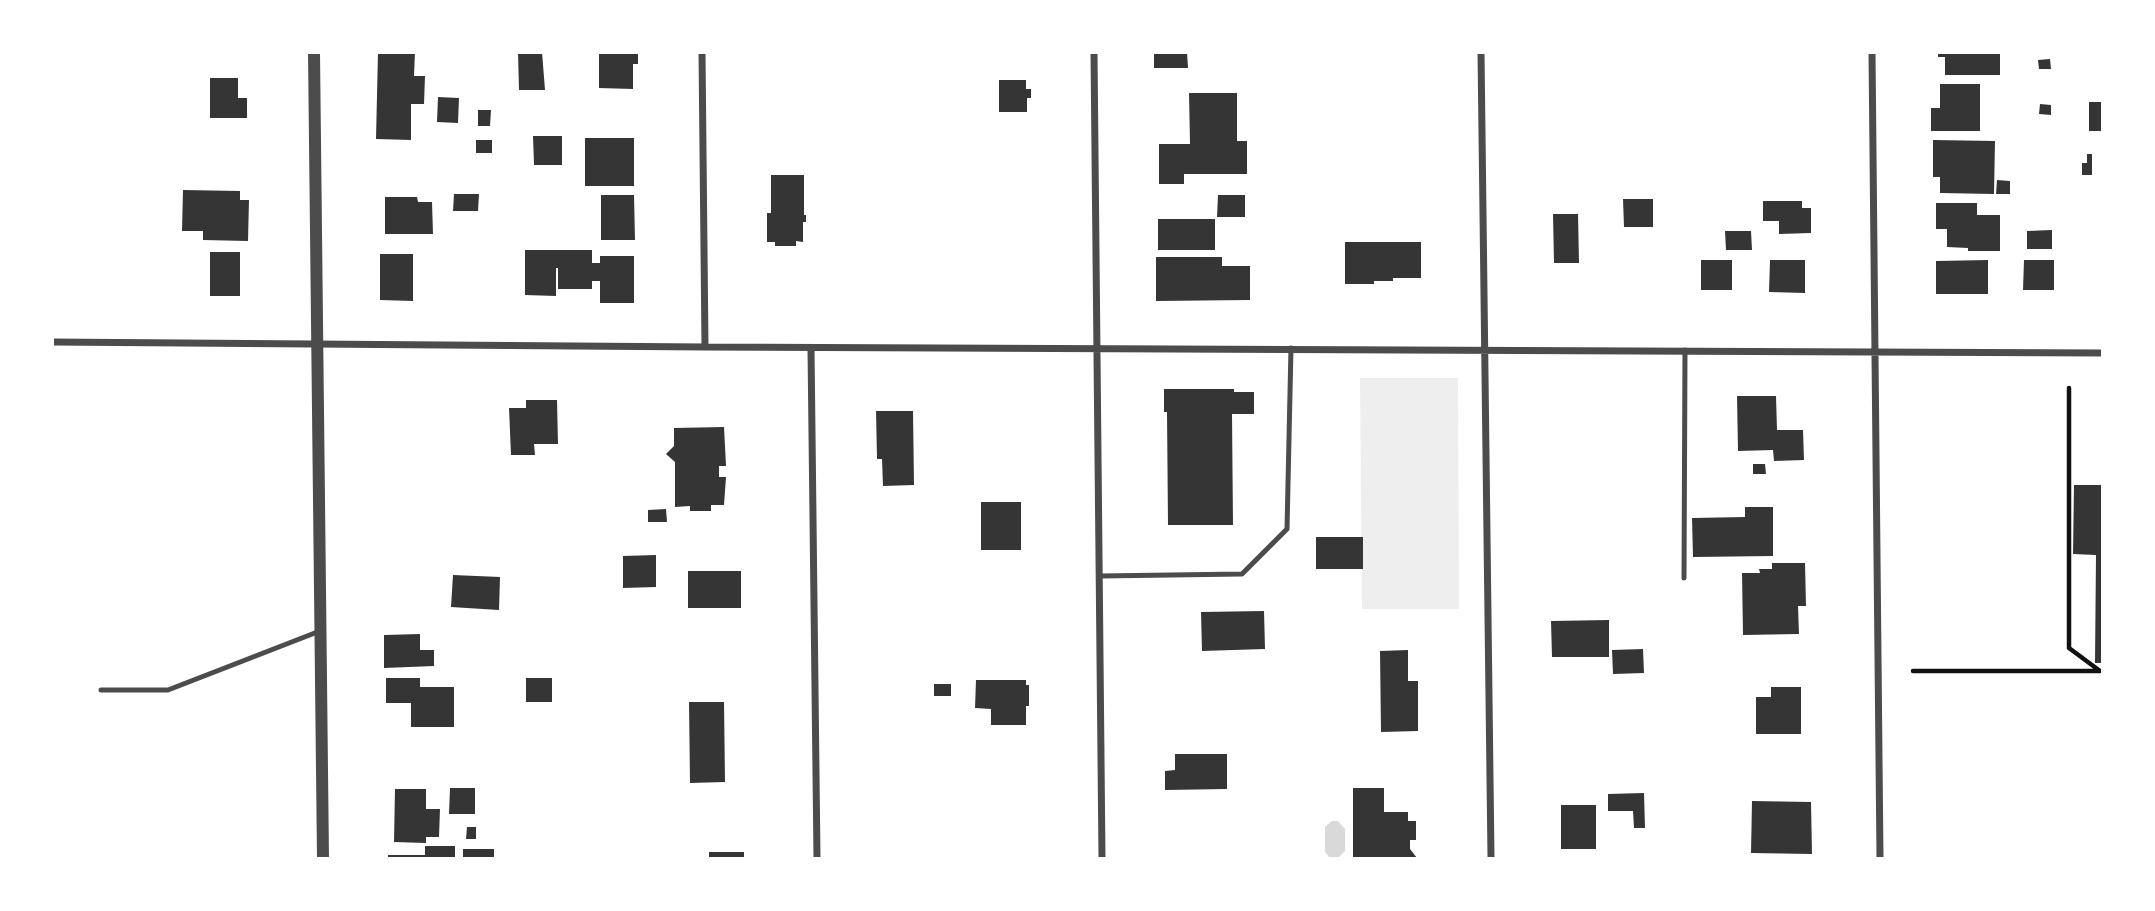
<!DOCTYPE html>
<html>
<head>
<meta charset="utf-8">
<style>
  body { margin:0 }
  #map { position:relative; width:2155px; height:911px; overflow:hidden; background:#fff; font-family:Montserrat,sans-serif }
  canvas { display:block }
  .frame { position:absolute; inset:0; border:54px solid #fff; pointer-events:none }
</style>
</head>
<body>
<div id="map">
<canvas width="2155" height="911"></canvas>
<div class="frame"></div>
</div>
<script>
const ctx = document.querySelector('canvas').getContext('2d');
ctx.lineJoin = 'round';
function paint(path, color) { ctx.fillStyle = color; ctx.fill(path, 'evenodd'); }
const shape = rows => new Path2D(rows.map(r => 'M' + r).join(''));
function stroke(path, color, width, dash) { ctx.strokeStyle = color; ctx.lineWidth = width; ctx.lineCap = dash ? 'butt' : 'round'; ctx.setLineDash(dash || []); ctx.stroke(path); }
paint(shape([
  [1360,378,1458,378,1459,609,1362,609]
]), '#eee');
paint(shape([
  [1332,821,1338,821,1345,829,1345,851,1338,858,1329,857,1325,852,1325,827]
]), '#d9d9d9');
paint(shape([
  [378,52,415,52,414,76,425,76,424,104,411,104,411,140,376,139],
  [518,52,542,52,545,90,519,90],
  [599,52,638,52,638,64,633,64,633,89,599,88],
  [1154,52,1187,52,1188,68,1154,68],
  [1938,52,2000,52,2000,75,1945,75,1945,57,1938,57],
  [2050,59,2051,69,2039,69,2038,60],
  [210,78,238,78,238,98,247,98,247,118,210,118],
  [999,80,1026,80,1026,89,1031,89,1031,98,1027,98,1027,112,999,112],
  [1940,84,1980,84,1980,131,1931,131,1931,108,1940,108],
  [1189,93,1237,93,1237,141,1247,141,1247,174,1184,174,1184,184,1159,184,1159,144,1190,144],
  [438,97,459,98,458,123,437,122],
  [2089,102,2102,102,2102,131,2089,131],
  [2040,104,2051,105,2051,115,2039,114],
  [478,110,491,110,490,126,478,126],
  [533,136,562,136,562,165,534,165],
  [585,138,634,138,634,186,585,186],
  [476,140,492,140,492,153,476,153],
  [1933,140,1995,141,1994,194,1940,193,1940,177,1933,177],
  [2087,154,2092,154,2092,175,2082,175,2082,163,2087,163],
  [771,175,804,175,804,215,806,215,806,222,803,222,803,242,796,241,796,246,775,246,775,242,767,242,767,213,771,213],
  [1997,180,2010,181,2010,194,1996,194],
  [183,190,240,191,240,200,249,200,248,241,203,240,203,231,182,231],
  [454,194,479,194,478,211,453,211],
  [601,195,634,195,635,240,601,240],
  [1218,195,1245,195,1245,217,1217,217],
  [385,197,417,197,418,202,432,202,433,234,385,234],
  [1623,199,1653,199,1653,227,1624,227],
  [1763,201,1802,201,1802,208,1811,208,1811,233,1779,234,1779,221,1763,221],
  [1936,203,1977,203,1977,215,2000,215,2000,251,1968,251,1968,248,1947,247,1947,229,1936,229],
  [1553,214,1578,214,1579,263,1554,263],
  [1158,219,1215,219,1215,250,1158,250],
  [2052,230,2052,249,2027,249,2027,231],
  [1725,231,1751,231,1752,250,1726,250],
  [1345,242,1421,242,1421,278,1393,278,1393,281,1374,281,1374,284,1345,284],
  [525,250,592,250,592,263,600,263,600,256,634,256,634,303,600,303,600,281,592,281,592,289,558,289,558,268,556,268,556,296,525,295],
  [210,252,240,252,240,296,210,296],
  [380,254,413,254,413,301,380,300],
  [1156,257,1222,257,1222,266,1250,266,1250,300,1156,301],
  [1701,260,1732,260,1732,290,1701,290],
  [1770,260,1805,260,1805,293,1769,292],
  [1988,260,1988,294,1936,294,1936,261],
  [2024,260,2054,260,2054,290,2023,290],
  [1164,389,1234,389,1234,392,1254,392,1254,414,1232,414,1233,525,1168,525,1167,412,1164,412],
  [1737,396,1776,396,1777,430,1803,430,1804,460,1774,461,1773,450,1738,451],
  [526,400,557,400,558,444,534,444,535,455,511,455,509,408,526,408],
  [876,411,913,411,914,485,883,486,882,459,877,459],
  [724,427,726,466,719,466,719,477,726,477,724,505,711,505,711,511,690,511,690,506,675,507,675,462,666,454,674,446,674,428],
  [1753,464,1765,464,1766,474,1753,474],
  [2074,485,2102,485,2102,663,2095,663,2096,555,2073,554],
  [981,502,1021,502,1021,550,981,550],
  [1745,507,1773,507,1773,556,1693,557,1692,518,1745,517],
  [666,509,667,522,648,522,648,510],
  [1316,537,1363,537,1363,569,1316,569],
  [656,555,656,587,623,588,623,556],
  [1772,563,1805,563,1806,606,1798,606,1799,634,1743,635,1742,573,1760,573,1759,569,1772,569],
  [688,571,741,571,741,608,688,608],
  [453,575,500,577,499,610,451,607],
  [1264,611,1265,649,1202,651,1201,612],
  [1609,620,1609,657,1552,657,1551,621],
  [420,634,420,650,434,650,434,666,384,668,384,635],
  [1643,649,1644,673,1613,674,1612,650],
  [1408,650,1408,681,1418,681,1418,731,1381,732,1380,651],
  [386,678,420,678,420,687,454,687,454,727,411,727,411,703,386,703],
  [526,678,552,678,552,702,526,702],
  [976,680,1026,680,1026,685,1029,685,1029,706,1026,706,1026,725,991,725,991,709,975,708],
  [934,684,951,684,951,696,934,696],
  [1771,687,1801,687,1801,734,1756,734,1756,697,1771,697],
  [689,702,724,702,725,782,690,783],
  [1175,754,1227,754,1227,789,1165,790,1165,771,1175,770],
  [450,788,475,788,475,814,449,814],
  [1353,788,1384,788,1384,812,1408,812,1408,821,1416,821,1416,840,1410,840,1410,849,1417,858,1353,858],
  [395,789,426,789,426,809,440,809,439,837,426,837,426,843,394,842],
  [1644,793,1645,828,1634,828,1633,811,1608,811,1608,794],
  [1752,801,1811,802,1812,854,1751,853],
  [1561,805,1596,805,1596,849,1561,849],
  [467,827,476,827,476,839,466,839],
  [425,846,455,846,455,858,388,858,388,855,425,855],
  [463,849,494,849,494,858,463,858],
  [709,852,744,852,744,858,709,858]
]), '#353535');
stroke(shape([
  [1913,671,2100,671,2069,648,2069,388]
]), '#111', 4.5);
stroke(shape([
  [1100,576,1242,574,1287,529,1291,348],
  [1684,578,1685,350],
  [101,690,168,690,320,631]
]), '#4c4c4c', 5);
stroke(shape([
  [702,52,705,347],
  [1094,52,1102,858],
  [1481,52,1491,858],
  [1872,52,1880,858],
  [52,342,705,347,2102,353],
  [811,348,817,858]
]), '#4c4c4c', 7);
stroke(shape([
  [314,52,323,858]
]), '#4c4c4c', 12);
</script>
</body>
</html>
